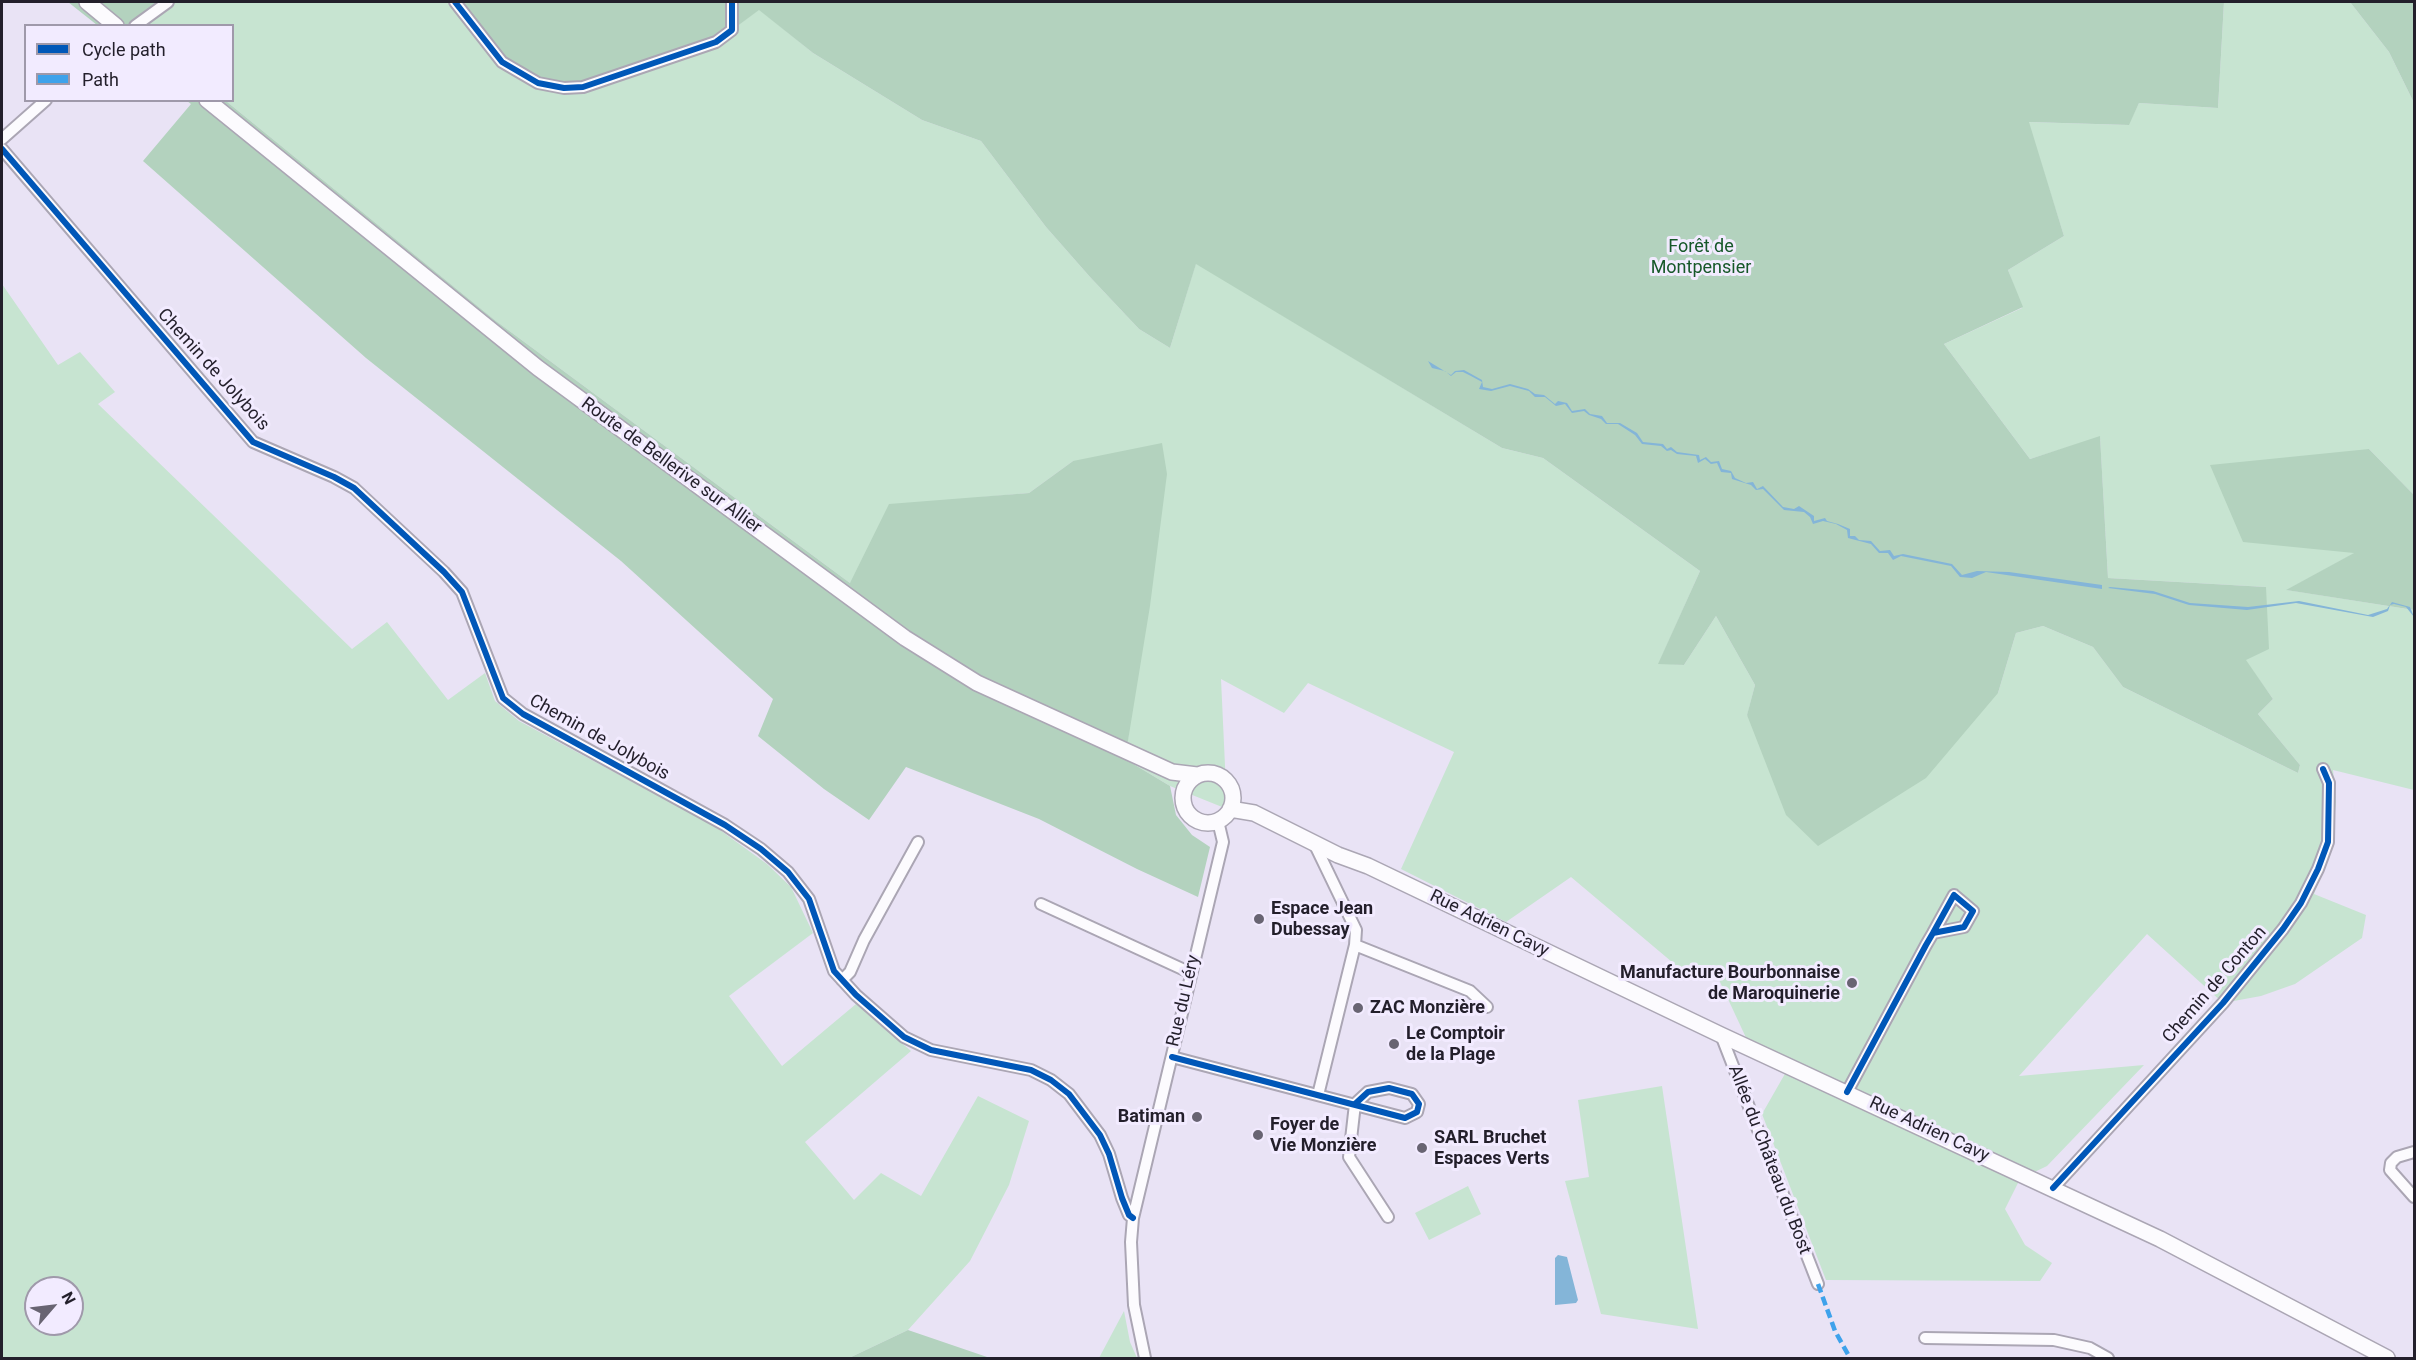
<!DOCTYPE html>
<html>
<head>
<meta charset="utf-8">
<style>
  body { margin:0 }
  #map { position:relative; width:2416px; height:1360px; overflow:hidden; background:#e9e3f5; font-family:Roboto,sans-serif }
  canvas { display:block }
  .frame { position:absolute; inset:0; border:3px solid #231f2b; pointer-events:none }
  .legend { position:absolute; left:24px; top:24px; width:210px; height:78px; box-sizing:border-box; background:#f2ebff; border:2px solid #9f99aa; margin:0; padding:8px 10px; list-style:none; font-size:18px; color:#231f2b }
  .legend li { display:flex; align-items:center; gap:12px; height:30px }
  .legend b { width:30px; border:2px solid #9f99aa }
  .north { position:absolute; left:24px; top:1276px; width:60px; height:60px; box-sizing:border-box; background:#f2ebff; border:2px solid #9f99aa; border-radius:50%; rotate:62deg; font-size:16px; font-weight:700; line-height:24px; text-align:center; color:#231f2b }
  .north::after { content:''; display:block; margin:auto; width:21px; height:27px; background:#686472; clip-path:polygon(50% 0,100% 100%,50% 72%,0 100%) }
</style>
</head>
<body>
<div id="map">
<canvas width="2416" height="1360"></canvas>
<div class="frame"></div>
<ul class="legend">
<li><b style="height:8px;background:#0057b8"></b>Cycle path</li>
<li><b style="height:8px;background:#3ea2eb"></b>Path</li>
</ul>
<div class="north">N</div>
</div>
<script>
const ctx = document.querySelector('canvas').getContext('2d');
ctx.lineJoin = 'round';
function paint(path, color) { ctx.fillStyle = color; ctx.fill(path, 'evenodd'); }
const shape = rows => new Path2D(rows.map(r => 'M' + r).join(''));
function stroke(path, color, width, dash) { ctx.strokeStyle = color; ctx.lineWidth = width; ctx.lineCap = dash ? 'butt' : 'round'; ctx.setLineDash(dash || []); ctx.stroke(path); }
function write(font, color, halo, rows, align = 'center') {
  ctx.font = font + ' Roboto,sans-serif'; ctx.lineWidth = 6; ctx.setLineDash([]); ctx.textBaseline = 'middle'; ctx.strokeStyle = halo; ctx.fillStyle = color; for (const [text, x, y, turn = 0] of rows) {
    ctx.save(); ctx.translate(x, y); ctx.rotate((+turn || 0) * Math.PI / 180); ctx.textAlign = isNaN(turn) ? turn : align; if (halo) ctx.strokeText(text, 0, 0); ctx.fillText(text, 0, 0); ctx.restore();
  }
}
paint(shape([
  [168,2,455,2,732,30,759,9,813,53,922,120,981,141,1046,227,1090,277,1139,329,1170,348,1196,263,1502,448,1543,458,1700,571,1659,663,1684,665,1716,616,1755,685,1747,716,1998,693,2016,633,2043,626,2093,647,2123,687,2298,773,2300,765,2258,714,2273,699,2245,660,2266,587,2108,578,2100,437,2030,459,1944,344,2022,308,2008,270,2064,236,2028,122,2128,125,2139,103,2218,108,2224,2,2350,2,2389,52,2414,103,2414,495,2369,449,2355,553,2287,590,2414,610,2414,790,2333,770,2336,802,2331,850,2314,894,2366,915,2362,938,2295,984,2261,996,2223,1003,2147,934,2019,1076,2144,1065,2047,1166,2020,1179,2005,1209,2025,1245,2052,1263,2040,1281,1826,1280,1762,1114,1786,1072,1756,1059,1713,967,1691,978,1571,877,1506,922,1401,869,1454,752,1308,683,1284,713,1221,679,1227,809,1170,786,1125,759,1129,732,1073,461,1029,493,983,497,850,583,496,321,226,101,232,100,232,26,144,25],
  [2,284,58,365,80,352,115,392,98,404,352,649,387,622,448,700,485,673,495,701,519,721,713,825,767,864,791,887,813,933,729,996,782,1066,856,1004,911,1051,805,1142,854,1200,881,1173,921,1196,978,1096,1029,1121,1009,1185,970,1261,908,1330,849,1358,2,1358],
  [36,1288,72,1288,72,1324,36,1324],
  [1662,1086,1698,1329,1601,1314,1565,1181,1589,1177,1578,1100],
  [1468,1186,1481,1214,1429,1240,1415,1213],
  [1124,1311,1130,1342,1137,1358,1099,1358]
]), '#c7e4d1');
paint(shape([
  [68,2,168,2,144,26,97,25],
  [455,2,2224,2,2218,108,2139,103,2129,125,2029,122,2064,236,2008,270,2023,307,1944,344,2030,459,2100,436,2108,578,2266,587,2269,649,2246,660,2273,699,2258,714,2300,765,2298,773,2123,687,2093,647,2043,626,2016,633,1998,693,1926,778,1818,846,1786,815,1747,715,1755,685,1716,616,1684,665,1658,664,1700,571,1543,458,1502,448,1196,264,1170,348,1139,329,1090,277,1046,227,981,141,922,120,813,53,759,10,716,42,583,87,538,83,502,62],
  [2350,2,2414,2,2414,103,2389,52],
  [187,101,226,101,496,321,850,583,889,504,1029,493,1073,461,1162,443,1167,474,1150,606,1125,759,1170,786,1176,815,1192,835,1210,847,1198,897,1137,869,1039,819,906,767,869,820,824,789,758,736,773,699,621,561,366,358,143,161,191,104],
  [2369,449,2414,495,2414,610,2286,590,2354,553,2243,542,2210,465],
  [908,1330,990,1358,849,1358]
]), '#b3d2be');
paint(shape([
  [1428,361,1451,375,1455,371,1464,370,1482,380,1483,387,1492,389,1510,384,1528,389,1535,394,1544,395,1555,404,1558,401,1567,403,1572,411,1585,409,1590,414,1602,416,1607,423,1620,423,1637,433,1643,442,1663,444,1667,449,1671,447,1677,452,1699,455,1700,460,1706,457,1711,462,1719,461,1722,469,1731,471,1735,478,1746,483,1753,482,1757,489,1763,486,1783,507,1794,509,1799,506,1814,516,1814,521,1825,518,1827,521,1838,524,1850,529,1850,536,1855,536,1859,540,1871,541,1880,551,1890,550,1894,556,1903,554,1952,564,1962,575,1977,571,2009,572,2102,585,2102,589,1986,572,1972,578,1960,577,1951,566,1901,556,1893,560,1888,553,1879,553,1871,544,1848,538,1847,530,1836,524,1823,521,1813,524,1810,517,1804,512,1784,510,1763,489,1756,490,1751,485,1732,479,1731,473,1721,472,1717,463,1711,464,1705,459,1698,463,1696,456,1677,454,1671,450,1667,451,1661,446,1642,444,1635,435,1618,424,1606,424,1601,419,1589,415,1584,411,1572,413,1565,404,1556,406,1545,397,1535,397,1529,391,1510,386,1491,391,1479,389,1482,382,1471,376,1463,372,1456,372,1451,376,1445,371,1432,368],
  [2110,587,2153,591,2190,603,2248,607,2299,601,2368,615,2387,609,2392,602,2410,607,2414,617,2406,607,2394,604,2390,605,2388,611,2373,617,2296,603,2247,610,2189,605,2155,594,2108,588],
  [1558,1255,1567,1257,1578,1300,1576,1303,1555,1305,1555,1258]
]), '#84b5d8');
const minor = shape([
  [455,2,502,62,538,83,564,88,583,87,716,42,732,30,732,2],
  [135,26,168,2],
  [2,139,46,100],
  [2,149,253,442,334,477,354,488,444,572,462,592,503,698,523,714,725,825,761,849,788,872,809,899,834,971,856,995,904,1037,931,1050,1031,1070,1051,1080,1069,1094,1100,1135,1109,1154,1122,1198,1129,1215,1133,1218],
  [1314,843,1356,930,1355,945,1318,1095],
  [1041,904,1191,973],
  [1355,945,1470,991,1487,1007],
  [842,980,850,972,864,940,918,842],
  [1721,1035,1818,1284],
  [1172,1057,1405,1118,1417,1112,1419,1104,1412,1094,1389,1088,1368,1092,1355,1104],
  [1847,1092,1926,945,1933,933,1954,895,1973,911,1964,927,1933,933],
  [1355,1104,1349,1157,1388,1217],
  [2414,1152,2397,1157,2391,1163,2390,1170,2414,1197],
  [2053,1188,2223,1003,2283,929,2301,903,2318,869,2328,842,2329,783,2323,769],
  [1925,1338,2054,1340,2090,1348,2108,1358],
  [1145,1358,1134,1305,1131,1242,1133,1218,1223,842,1218,821]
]);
const secondary = shape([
  [87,2,116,26],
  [207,100,538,368,905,638,977,683,1172,772,1197,775],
  '1183 798a25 25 0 1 1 50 0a25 25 0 1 1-50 0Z',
  [1230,809,1254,813,1338,855,1368,866,1721,1035,2160,1239,2387,1358]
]);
stroke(minor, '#aba6b4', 14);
stroke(secondary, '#aba6b4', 18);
stroke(minor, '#fcfbfe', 10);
stroke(secondary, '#fcfbfe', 15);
stroke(shape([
  [1818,1284,1835,1331,1850,1358]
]), '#3ea2eb', 4.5, [9, 4.5]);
stroke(shape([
  [455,2,502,62,538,83,564,88,583,87,716,42,732,30,732,2],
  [2,149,253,442,334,477,354,488,444,572,462,592,503,698,523,714,725,825,761,849,788,872,809,899,834,971,856,995,904,1037,931,1050,1031,1070,1051,1080,1069,1094,1100,1135,1109,1154,1122,1198,1129,1215,1133,1218],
  [1172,1057,1405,1118,1417,1112,1419,1104,1412,1094,1389,1088,1368,1092,1355,1104],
  [1847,1092,1926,945,1933,933,1954,895,1973,911,1964,927,1933,933],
  [2053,1188,2223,1003,2283,929,2301,903,2318,869,2328,842,2329,783,2323,769]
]), '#0057b8', 6);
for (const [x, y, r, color] of [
  [1259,919,6,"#686472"],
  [1852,983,6,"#686472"],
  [1358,1008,6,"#686472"],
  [1394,1044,6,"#686472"],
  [1197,1117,6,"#686472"],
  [1258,1135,6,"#686472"],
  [1422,1148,6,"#686472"]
]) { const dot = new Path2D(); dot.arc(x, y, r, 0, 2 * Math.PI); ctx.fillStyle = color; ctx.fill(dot); stroke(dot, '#f2ebff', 2); }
write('18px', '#165829', '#f2ebff', [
  ["Forêt de",1701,247],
  ["Montpensier",1701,268]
]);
write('18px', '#231f2b', '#f2ebff', [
  ["Chemin de Jolybois",213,370,48],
  ["Route de Bellerive sur Allier",671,466,36],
  ["Chemin de Jolybois",599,738,29],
  ["Rue Adrien Cavy",1489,924,26],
  ["Chemin de Conton",2215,985,-49],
  ["Rue du Léry",1184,1001,-77],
  ["Rue Adrien Cavy",1929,1130,25],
  ["Allée du Château du Bost",1769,1160,69]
]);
write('bold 18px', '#231f2b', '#f2ebff', [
  ["Espace Jean",1271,909],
  ["Dubessay",1271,930],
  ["Manufacture Bourbonnaise",1840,973,"right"],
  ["de Maroquinerie",1840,994,"right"],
  ["ZAC Monzière",1370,1008],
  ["Le Comptoir",1406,1034],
  ["de la Plage",1406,1055],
  ["Batiman",1185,1117,"right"],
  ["Foyer de",1270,1125],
  ["Vie Monzière",1270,1146],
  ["SARL Bruchet",1434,1138],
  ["Espaces Verts",1434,1159]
], 'left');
</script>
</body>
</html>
